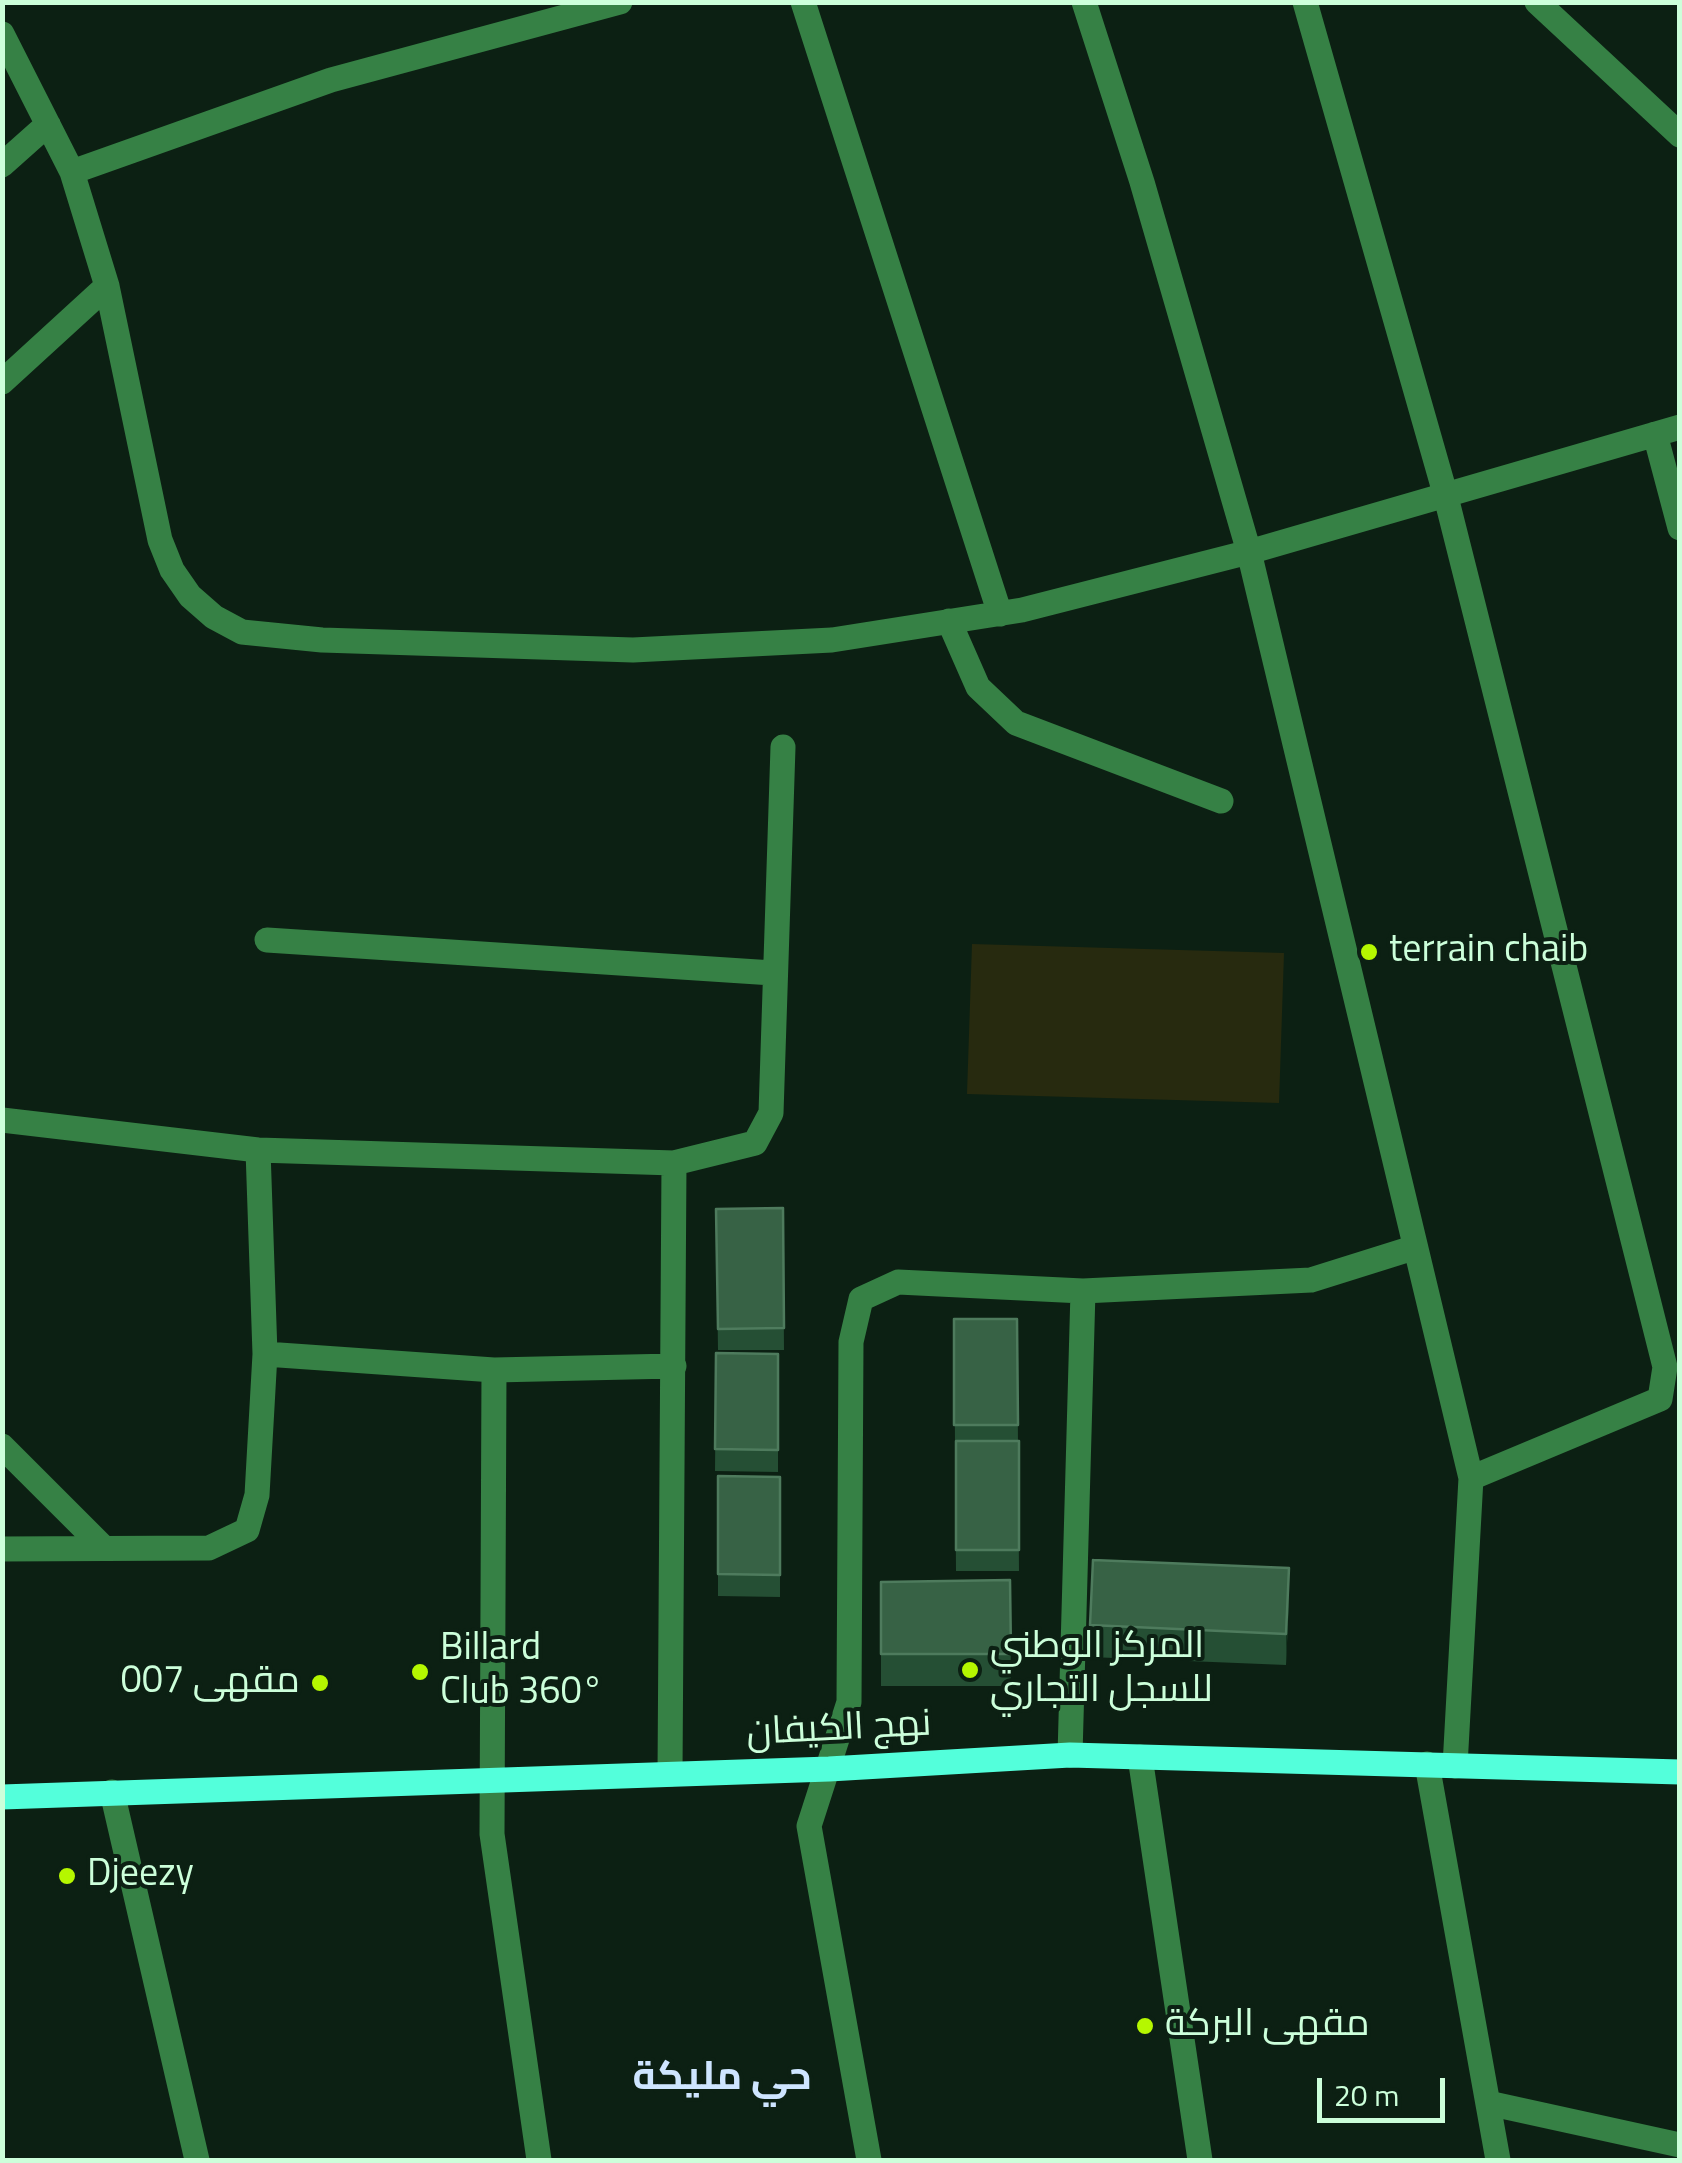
<!DOCTYPE html>
<html>
<head>
<meta charset="utf-8">
<style>
  body { margin:0 }
  #map { position:relative; width:1682px; height:2163px; overflow:hidden; background:#0c2013; font-family:"Titillium Web",sans-serif }
  canvas { display:block }
  .frame { position:absolute; inset:0; border:5px solid #ccffda; pointer-events:none }
  .scale { position:absolute; left:1317px; top:2078px; width:128px; height:45px; box-sizing:border-box; border:5px solid #ccffda; border-top:0; padding-left:12px; font-size:30px; line-height:35px; white-space:nowrap; color:#ccffda; -webkit-text-stroke:8px #0c2013; paint-order:stroke }
</style>
</head>
<body>
<div id="map">
<canvas width="1682" height="2163"></canvas>
<div class="frame"></div>
<div class="scale">20 m</div>
</div>
<script>
const ctx = document.querySelector('canvas').getContext('2d');
ctx.lineJoin = 'round';
function paint(path, color) { ctx.fillStyle = color; ctx.fill(path, 'evenodd'); }
const shape = rows => new Path2D(rows.map(r => 'M' + r).join(''));
function stroke(path, color, width, dash) { ctx.strokeStyle = color; ctx.lineWidth = width; ctx.lineCap = dash ? 'butt' : 'round'; ctx.setLineDash(dash || []); ctx.stroke(path); }
function write(font, color, halo, rows, align = 'center') {
  ctx.font = font + ' "Titillium Web",Cairo,sans-serif'; ctx.lineWidth = 8; ctx.setLineDash([]); ctx.textBaseline = 'middle'; ctx.strokeStyle = halo; ctx.fillStyle = color; for (const [text, x, y, turn = 0] of rows) {
    ctx.save(); ctx.translate(x, y); ctx.rotate((+turn || 0) * Math.PI / 180); ctx.textAlign = isNaN(turn) ? turn : align; if (halo) ctx.strokeText(text, 0, 0); ctx.fillText(text, 0, 0); ctx.restore();
  }
}
paint(shape([
  [972,944,1284,953,1279,1103,967,1094]
]), '#272a0f');
stroke(shape([
  [803,2,1000,614],
  [1084,2,1142,182,1249,552,1471,1478,1455,1766],
  [1305,2,1445,493,1665,1367,1660,1399,1471,1478],
  [1537,2,1680,135],
  [2,34,72,172,107,286,160,540,172,570,190,596,214,617,242,632,322,640,633,650,832,640,1022,610,1249,552,1680,427],
  [2,165,48,124],
  [72,172,331,80,620,2],
  [2,382,107,286],
  [1655,434,1680,528],
  [949,621,978,687,1016,723,1221,801],
  [267,940,773,973],
  [2,1120,258,1150,674,1163,755,1143,771,1113,783,747],
  [265,1354,494,1370,674,1366],
  [494,1370,492,1834,539,2160],
  [2,1446,101,1545],
  [2,1549,209,1548,247,1530,257,1495,265,1354,258,1150],
  [1070,1755,1083,1291],
  [1140,1757,1200,2160],
  [1427,1764,1498,2160],
  [670,1774,674,1163],
  [112,1792,197,2160],
  [1488,2103,1680,2145],
  [869,2160,809,1826,849,1702,851,1342,861,1299,898,1282,1083,1291,1311,1280,1413,1248]
]), '#368145', 25);
stroke(shape([
  [2,1797,829,1769,1070,1755,1680,1772]
]), '#53ffdb', 25);
paint(shape([
  [783,1208,784,1350,718,1350,716,1209],
  [954,1319,1017,1319,1019,1571,956,1571],
  [716,1353,778,1354,778,1472,715,1471],
  [718,1476,780,1477,780,1597,718,1596],
  [1010,1580,1011,1686,881,1686,881,1582],
  [1289,1600,1286,1665,1090,1657,1090,1625]
]), '#254f34');
paint(shape([
  [1289,1568,1289,1600,1286,1665,1286,1634]
]), '#13341f');
const building = shape([
  [783,1208,784,1328,718,1329,716,1209,783,1208],
  [954,1319,1017,1319,1018,1425,954,1425,954,1319],
  [716,1353,778,1354,778,1450,715,1449,716,1353],
  [956,1441,1019,1441,1019,1550,956,1550,956,1441],
  [718,1476,780,1477,780,1575,718,1574,718,1476],
  [1093,1560,1289,1568,1286,1634,1090,1625,1093,1560],
  [1010,1580,1011,1654,881,1654,881,1582,1010,1580]
]);
paint(building, '#376245');
stroke(building, '#4e7b5d', 2.5);
for (const [x, y, r, color] of [
  [1369,952,10,"#b5f700"],
  [970,1670,10,"#b5f700"],
  [420,1672,10,"#b5f700"],
  [320,1683,10,"#b5f700"],
  [67,1876,10,"#b5f700"],
  [1145,2026,10,"#b5f700"]
]) { const dot = new Path2D(); dot.arc(x, y, r, 0, 2 * Math.PI); ctx.fillStyle = color; ctx.fill(dot); stroke(dot, '#0c2013', 4); }
write('38px', '#ccffda', '#0c2013', [
  ["terrain chaib",1389,952],
  ["المركز الوطني",990,1648],
  ["للسجل التجاري",990,1692],
  ["Billard",440,1650],
  ["Club 360°",440,1694],
  ["مقهى 007",300,1683,"right"],
  ["Djeezy",87,1876],
  ["مقهى البركة",1165,2026]
], 'left');
write('38px', '#ccffda', '#0c2013', [
  ["نهج الكيفان",839,1730,-3]
]);
write('bold 40px', '#cee5ff', '#0c2013', [
  ["حي مليكة",722,2079]
]);
</script>
</body>
</html>
